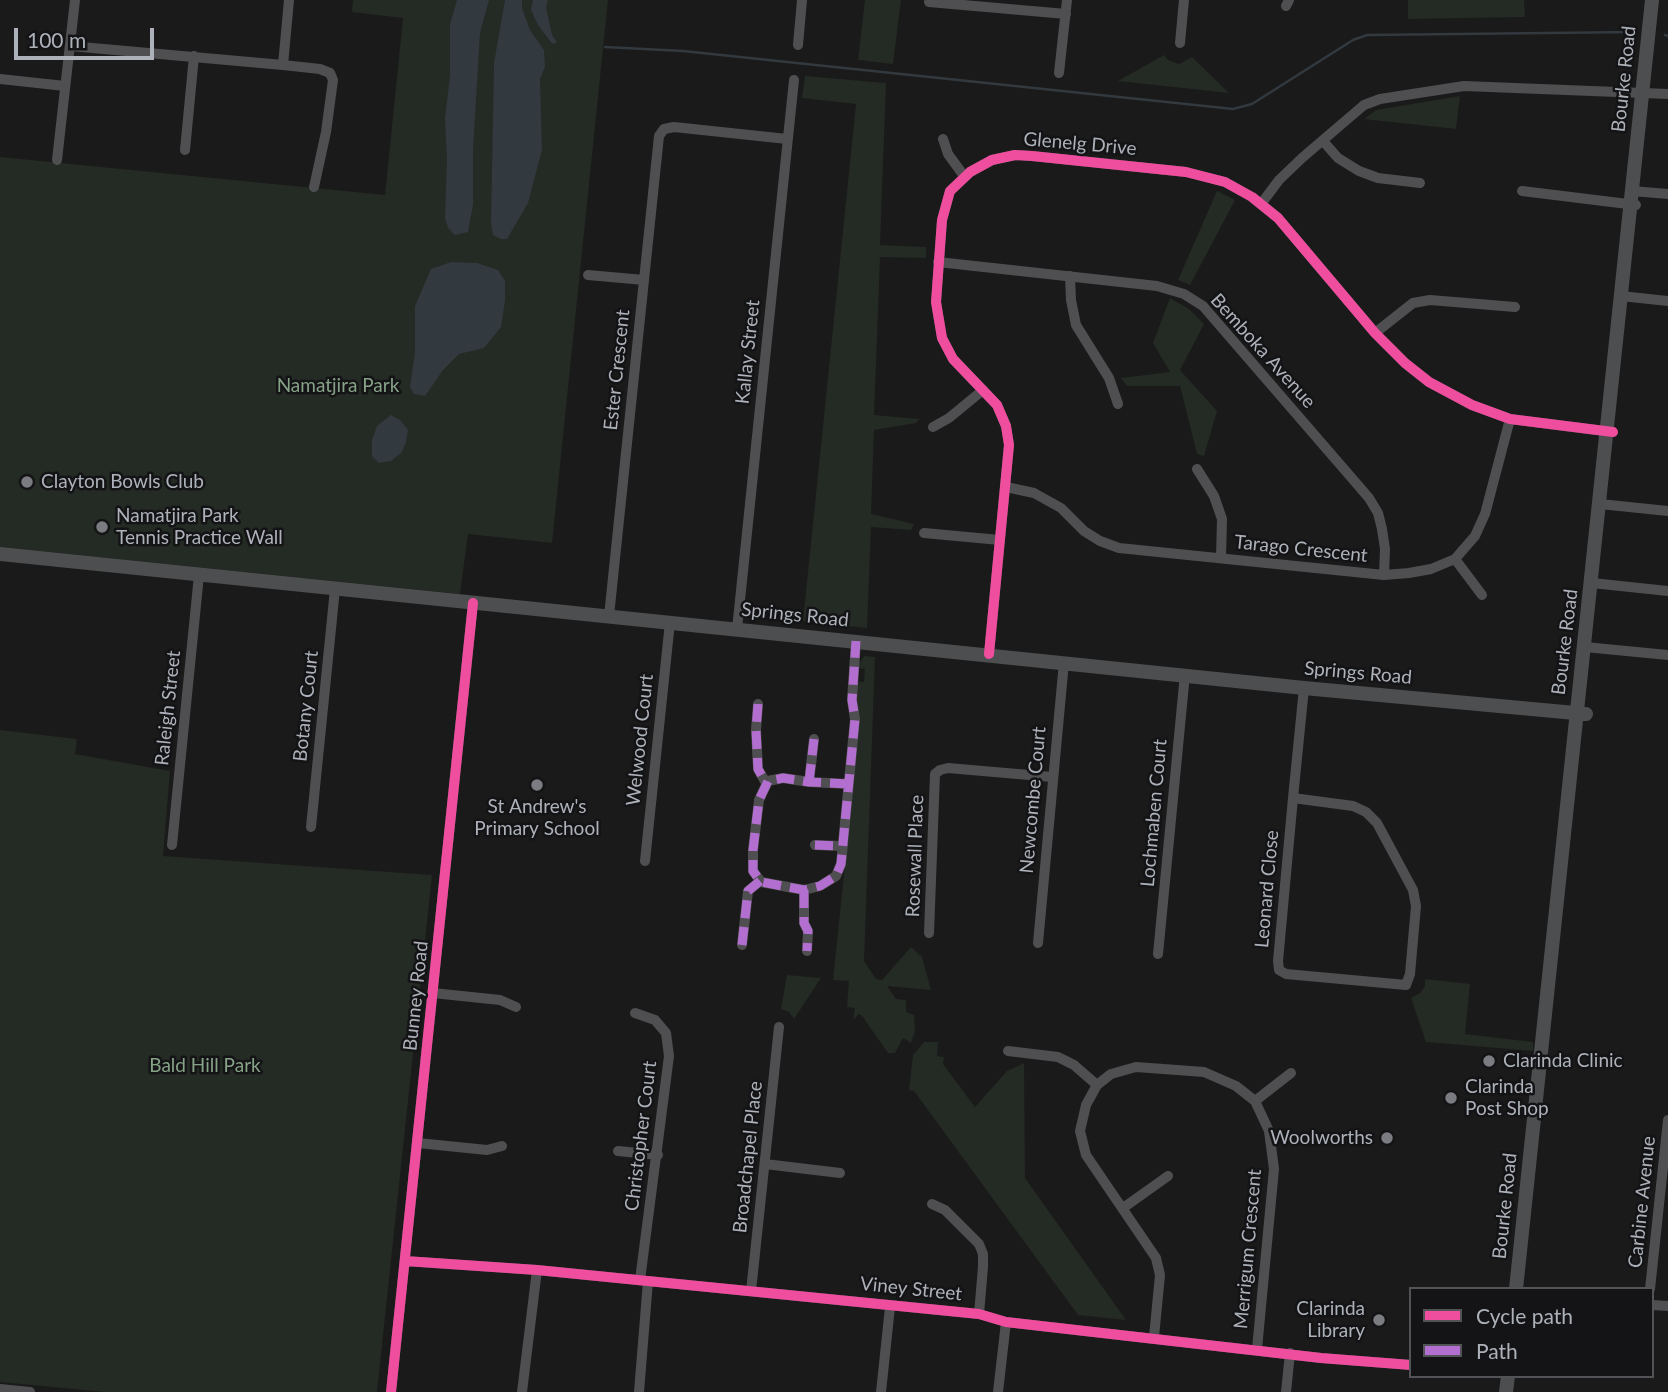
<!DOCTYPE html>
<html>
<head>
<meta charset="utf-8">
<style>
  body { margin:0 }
  #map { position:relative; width:1668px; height:1392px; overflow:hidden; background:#1a1a1a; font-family:Lato,sans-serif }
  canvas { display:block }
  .legend { position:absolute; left:1409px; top:1287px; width:245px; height:91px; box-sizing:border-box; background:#141416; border:2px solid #515357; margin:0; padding:9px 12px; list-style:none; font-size:21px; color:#adb1b9 }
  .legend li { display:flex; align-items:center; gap:14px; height:35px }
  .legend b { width:35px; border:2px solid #515357 }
  .scale { position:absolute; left:14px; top:28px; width:140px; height:32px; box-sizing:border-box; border:4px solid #adb1b9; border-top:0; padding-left:9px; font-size:21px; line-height:24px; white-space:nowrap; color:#adb1b9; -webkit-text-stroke:5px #141416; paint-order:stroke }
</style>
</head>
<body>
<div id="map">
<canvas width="1668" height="1392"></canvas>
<ul class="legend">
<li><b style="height:9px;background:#ef4d9e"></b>Cycle path</li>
<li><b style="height:9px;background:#b36fd0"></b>Path</li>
</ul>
<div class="scale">100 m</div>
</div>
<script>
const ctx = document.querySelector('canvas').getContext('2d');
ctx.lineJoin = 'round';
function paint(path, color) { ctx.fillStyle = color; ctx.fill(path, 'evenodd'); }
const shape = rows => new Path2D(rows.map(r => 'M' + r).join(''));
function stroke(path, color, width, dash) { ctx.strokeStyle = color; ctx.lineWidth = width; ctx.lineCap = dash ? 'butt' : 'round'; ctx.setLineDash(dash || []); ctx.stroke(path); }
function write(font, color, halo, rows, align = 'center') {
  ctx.font = font + ' Lato,sans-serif'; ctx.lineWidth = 5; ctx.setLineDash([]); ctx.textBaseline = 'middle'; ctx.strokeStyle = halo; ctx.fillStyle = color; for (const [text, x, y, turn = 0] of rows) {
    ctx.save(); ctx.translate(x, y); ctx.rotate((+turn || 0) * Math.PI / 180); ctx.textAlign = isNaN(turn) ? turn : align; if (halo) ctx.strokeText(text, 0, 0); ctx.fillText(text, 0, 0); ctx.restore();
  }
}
paint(shape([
  [353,0,608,0,552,543,468,534,460,594,0,547,0,157,385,195,403,18,352,12],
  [865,0,901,0,893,64,858,60],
  [1408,0,1524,0,1525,17,1408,19],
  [1164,55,1168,60,1179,64,1192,57,1229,93,1118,81],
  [805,76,886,83,880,245,926,247,926,258,880,257,874,415,919,419,916,423,874,430,871,514,914,524,911,530,871,527,867,628,803,621,856,104,802,98],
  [1460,96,1456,129,1364,119,1376,110],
  [1217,191,1235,200,1190,285,1178,280],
  [1170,298,1189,309,1204,324,1180,370,1217,411,1204,456,1197,454,1180,386,1127,386,1121,378,1170,372,1153,343],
  [864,656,875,657,864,961,876,979,882,980,911,947,922,957,931,990,887,986,896,999,906,1000,906,1012,914,1015,915,1031,911,1043,903,1038,895,1053,888,1053,862,1016,859,1014,853,1020,855,1008,847,1007,849,981,833,980,860,720,856,704,856,682,864,682,865,669,857,668],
  [0,730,77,739,75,754,170,771,163,856,432,875,377,1392,105,1392,0,1382],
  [787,975,821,978,794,1019,789,1012,781,1009],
  [1425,979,1470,984,1465,1034,1533,1042,1533,1051,1426,1042,1411,998,1420,993,1425,986],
  [924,1042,938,1042,937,1056,944,1057,943,1064,975,1107,1007,1071,1024,1063,1025,1178,1126,1320,1078,1315,914,1091,909,1090,913,1055]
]), '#242a24');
paint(shape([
  [457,0,489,0,480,33,473,149,473,205,468,232,455,235,448,228,445,218,447,159,445,119,450,75,450,24],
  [505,0,522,0,522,8,530,30,544,50,545,67,540,79,542,150,528,203,507,239,501,239,493,235,491,223,494,63],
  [533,0,548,0,546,7,552,35,557,42,553,44,550,41,538,25,531,10],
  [451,262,477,263,498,270,505,281,505,301,501,327,484,348,459,354,443,370,425,396,414,394,410,387,415,353,415,306,431,269],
  [391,415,400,420,408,430,406,442,402,452,391,461,379,463,372,456,372,440,377,426]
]), '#32393f');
stroke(shape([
  [1665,35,1668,36],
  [605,47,683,51,1233,109,1252,104,1353,40,1367,35,1636,32]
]), '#32393f', 2.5);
stroke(shape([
  [929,2,1066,14],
  [1286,6,1289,0],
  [1180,43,1184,0],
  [798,45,802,0],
  [70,46,283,65,320,69,330,73,333,80,326,132,314,187],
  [283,65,289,0],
  [1059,73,1067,0],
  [0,79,65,86],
  [943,139,948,154,964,176],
  [1323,141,1338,158,1359,171,1378,178,1420,183],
  [185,150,194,56],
  [57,160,75,0],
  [1522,191,1636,205],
  [1632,191,1668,194],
  [1261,204,1279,180,1302,158,1364,105,1380,99,1464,86,1668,94],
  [938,262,1157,286,1184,294,1203,306,1369,498,1378,513,1382,529,1385,549,1384,575],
  [588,275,644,280],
  [1070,276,1071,300,1076,325,1109,378,1118,404],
  [1621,296,1668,301],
  [1375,333,1413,303,1430,300,1515,307],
  [933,427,949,418,983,390],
  [1197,469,1214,496,1222,519,1221,558],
  [1006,487,1034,493,1061,508,1084,531,1100,541,1119,548,1384,575,1409,573,1431,569,1455,559,1475,536,1485,514,1510,419],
  [1600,504,1668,511],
  [924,533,1000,540],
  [1455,559,1482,595],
  [1592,583,1668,591],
  [609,616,659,136,664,129,674,127,787,139],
  [737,629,794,80],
  [1585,647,1668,655],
  [989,654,1009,445,1006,426,997,405,953,359,942,338,936,302,942,220,950,191,970,172,992,160,1015,155,1032,156,1186,172,1225,182,1252,197,1278,218,1375,333,1405,363,1429,382,1472,405,1510,419,1612,432],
  [758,704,756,730,758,769,766,783],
  [809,782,814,739],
  [848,784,809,782,783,778,768,781,759,800,753,850,753,871,761,882,804,890,820,886,836,876,841,864,855,719,852,700,856,641],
  [1293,798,1353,806,1366,812,1377,823,1413,890,1416,906,1410,974,1406,985,1286,974,1279,970,1278,961,1293,798,1304,688],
  [311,827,335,589],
  [172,845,199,575],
  [815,845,842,846],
  [645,861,670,622],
  [804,890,804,923,808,931,807,951],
  [929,933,935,774,940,770,948,768,1052,777],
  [1038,943,1064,662],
  [742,945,748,891,760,881],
  [1158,954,1185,674],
  [433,993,500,1000,516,1007],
  [635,1013,655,1020,666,1033,669,1056,640,1280],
  [1008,1051,1058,1057,1074,1065,1097,1085],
  [1255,1101,1291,1073],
  [418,1143,487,1150,502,1146],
  [618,1151,658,1155],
  [765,1164,840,1173],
  [932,1204,945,1210,979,1244,983,1254,983,1267,979,1314],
  [1123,1208,1168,1176],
  [405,1261,537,1270,979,1314,1006,1322,1321,1358,1411,1365],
  [1650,1289,1668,1120],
  [751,1291,779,1027],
  [1652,1305,1668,1306],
  [1154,1337,1160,1275,1156,1258,1086,1155,1080,1131,1086,1105,1097,1085,1111,1074,1136,1067,1204,1072,1236,1086,1255,1101,1269,1131,1274,1169,1257,1349],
  [0,1389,30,1392],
  [391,1392,473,603],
  [522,1392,537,1270],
  [639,1392,648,1281],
  [881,1392,890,1307],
  [998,1392,1006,1322],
  [1286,1392,1290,1353]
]), '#4f4f52', 10);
stroke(shape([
  [0,554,1304,688,1586,714],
  [1516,1289,1652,0],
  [1506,1392,1508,1376]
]), '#4d4e50', 14);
stroke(shape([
  [758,704,756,730,758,769,766,783],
  [809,782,814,739],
  [848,784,809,782,783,778,768,781,759,800,753,850,753,871,761,882,804,890,820,886,836,876,841,864,855,719,852,700,856,641],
  [815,845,842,846],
  [804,890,804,923,808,931,807,951],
  [742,945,748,891,760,881]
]), '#b36fd0', 9, [18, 9]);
stroke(shape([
  [989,654,1009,445,1006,426,997,405,953,359,942,338,936,302,942,220,950,191,970,172,992,160,1015,155,1032,156,1186,172,1225,182,1252,197,1278,218,1375,333,1405,363,1429,382,1472,405,1510,419,1613,432],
  [405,1261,537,1270,979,1314,1006,1322,1321,1358,1411,1365],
  [391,1392,473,603]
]), '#ef4d9e', 10);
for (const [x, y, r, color] of [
  [27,482,7,"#7a7c81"],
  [102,527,7,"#7a7c81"],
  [537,785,7,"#7a7c81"],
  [1489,1061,7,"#7a7c81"],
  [1451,1098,7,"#7a7c81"],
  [1387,1138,7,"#7a7c81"],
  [1379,1320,7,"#7a7c81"]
]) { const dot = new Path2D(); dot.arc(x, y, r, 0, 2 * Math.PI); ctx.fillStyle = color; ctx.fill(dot); stroke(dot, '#141416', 2.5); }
write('19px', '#adb1b9', '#141416', [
  ["Bourke Road",1624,79,-84],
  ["Glenelg Drive",1080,144,5],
  ["Bemboka Avenue",1263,351,48],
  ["Kallay Street",748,352,-84],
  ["Ester Crescent",617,370,-84],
  ["Tarago Crescent",1301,549,6],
  ["Springs Road",795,615,6],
  ["Bourke Road",1565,642,-83],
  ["Springs Road",1358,673,5],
  ["Botany Court",306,706,-84],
  ["Raleigh Street",168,708,-84],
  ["Welwood Court",640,740,-84],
  ["Newcombe Court",1033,800,-85],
  ["Lochmaben Court",1154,813,-85],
  ["Rosewall Place",915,856,-88],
  ["Leonard Close",1267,889,-85],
  ["Bunney Road",416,996,-84],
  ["Christopher Court",641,1136,-83],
  ["Broadchapel Place",748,1157,-84],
  ["Carbine Avenue",1642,1202,-84],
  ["Bourke Road",1505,1206,-84],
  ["Merrigum Crescent",1248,1249,-85],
  ["Viney Street",911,1289,6]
]);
write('19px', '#86a286', '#141416', [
  ["Namatjira Park",338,386],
  ["Bald Hill Park",205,1066]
]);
write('19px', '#adb1b9', '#141416', [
  ["Clayton Bowls Club",41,482],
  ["Namatjira Park",116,516],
  ["Tennis Practice Wall",116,538],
  ["St Andrew's",537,807,"center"],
  ["Primary School",537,829,"center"],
  ["Clarinda Clinic",1503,1061],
  ["Clarinda",1465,1087],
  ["Post Shop",1465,1109],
  ["Woolworths",1373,1138,"right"],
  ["Clarinda",1365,1309,"right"],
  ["Library",1365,1331,"right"]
], 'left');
</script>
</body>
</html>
